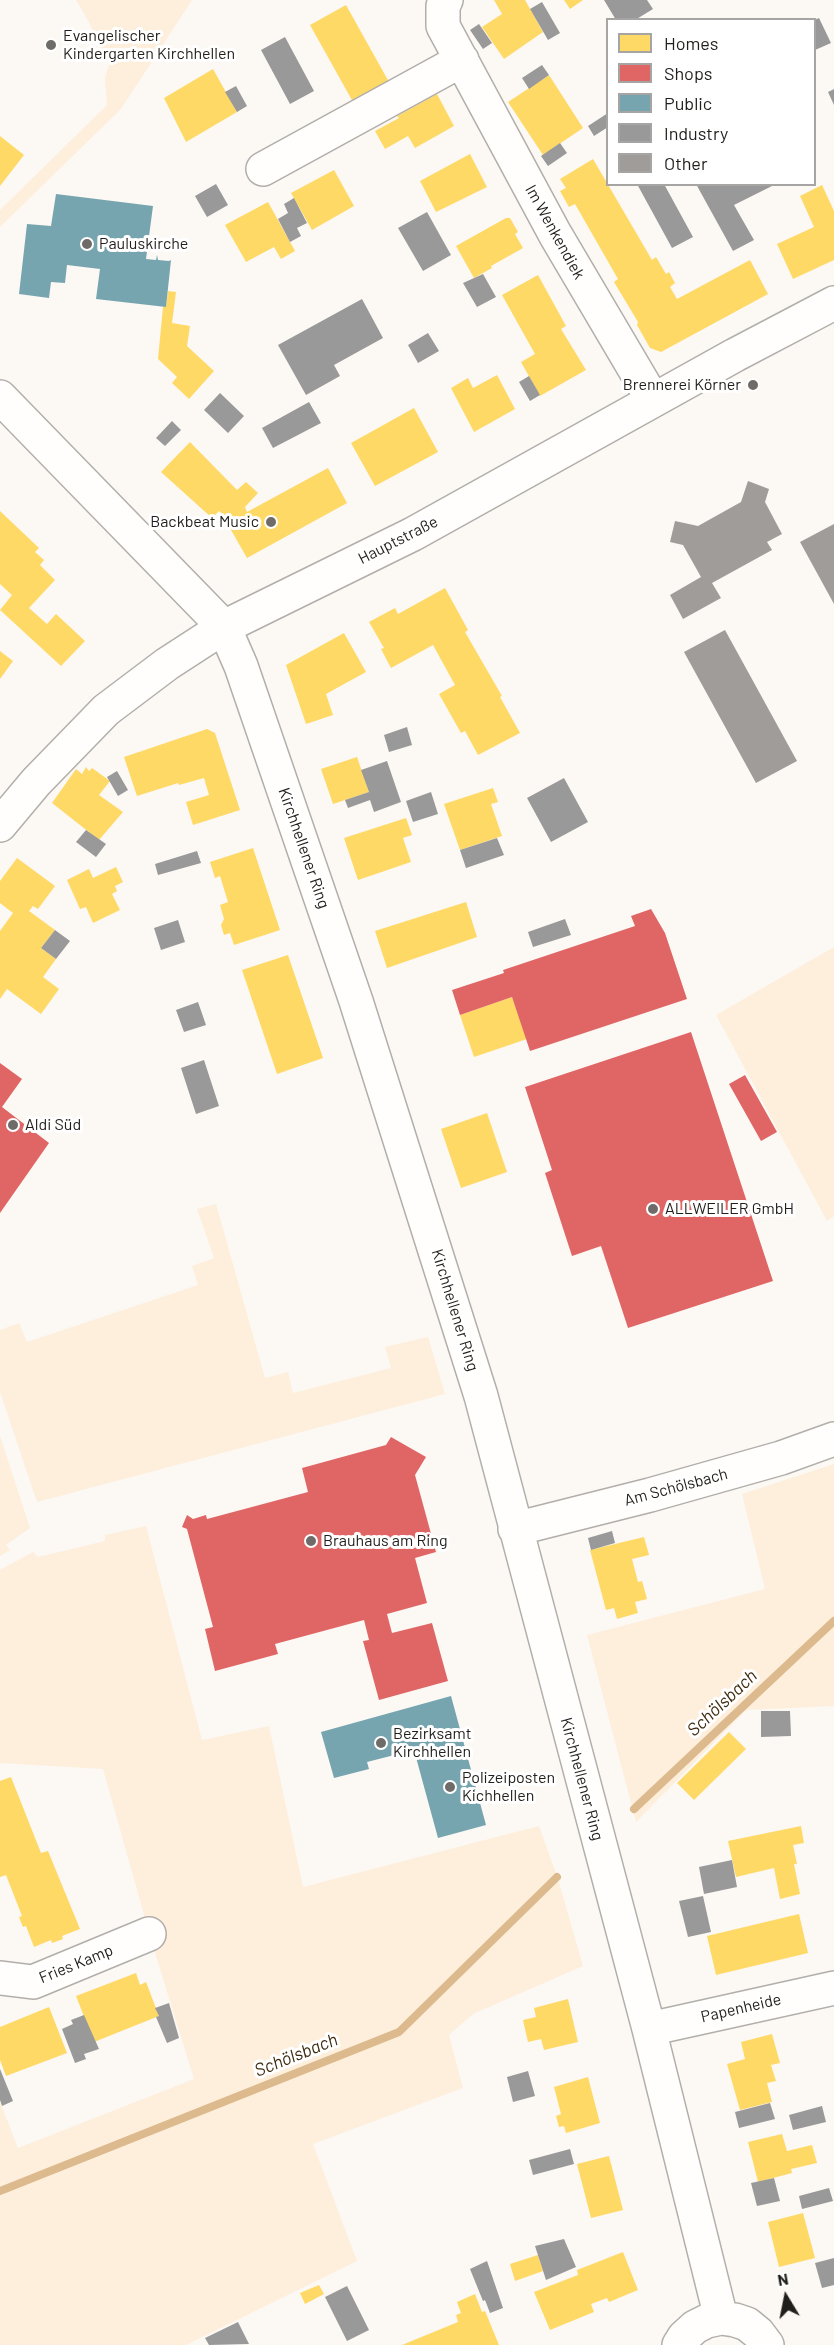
<!DOCTYPE html>
<html>
<head>
<meta charset="utf-8">
<style>
  body { margin:0 }
  #map { position:relative; width:834px; height:2345px; overflow:hidden; background:#fcf8f4; font-family:Barlow,sans-serif }
  canvas { display:block }
  .legend { position:absolute; left:606px; top:18px; width:210px; height:168px; box-sizing:border-box; background:#fff; border:2px solid #a6a5a4; margin:0; padding:8px 10px; list-style:none; font-size:18px; color:#211f1c }
  .legend li { display:flex; align-items:center; gap:12px; height:30px }
  .legend b { width:30px; border:2px solid #a6a5a4 }
  .north { position:absolute; left:756px; top:2267px; width:60px; height:60px; -webkit-text-stroke:4px #fff; paint-order:stroke; rotate:350deg; font-size:16px; font-weight:700; line-height:24px; text-align:center; color:#211f1c }
  .north::after { content:''; display:block; margin:auto; width:21px; height:27px; background:#211f1c; clip-path:polygon(50% 0,100% 100%,50% 72%,0 100%) }
</style>
</head>
<body>
<div id="map">
<canvas width="834" height="2345"></canvas>
<ul class="legend">
<li><b style="height:16px;background:#ffd966"></b>Homes</li>
<li><b style="height:16px;background:#e06666"></b>Shops</li>
<li><b style="height:16px;background:#76a5af"></b>Public</li>
<li><b style="height:16px;background:#999"></b>Industry</li>
<li><b style="height:16px;background:#9f9c99"></b>Other</li>
</ul>
<div class="north">N</div>
</div>
<script>
const ctx = document.querySelector('canvas').getContext('2d');
ctx.lineJoin = 'round';
function paint(path, color) { ctx.fillStyle = color; ctx.fill(path, 'evenodd'); }
const shape = rows => new Path2D(rows.map(r => 'M' + r).join(''));
function stroke(path, color, width, dash) { ctx.strokeStyle = color; ctx.lineWidth = width; ctx.lineCap = dash ? 'butt' : 'round'; ctx.setLineDash(dash || []); ctx.stroke(path); }
function write(font, color, halo, rows, align = 'center') {
  ctx.font = font + ' Barlow,sans-serif'; ctx.lineWidth = 6; ctx.setLineDash([]); ctx.textBaseline = 'middle'; ctx.strokeStyle = halo; ctx.fillStyle = color; for (const [text, x, y, turn = 0] of rows) {
    ctx.save(); ctx.translate(x, y); ctx.rotate((+turn || 0) * Math.PI / 180); ctx.textAlign = isNaN(turn) ? turn : align; if (halo) ctx.strokeText(text, 0, 0); ctx.fillText(text, 0, 0); ctx.restore();
  }
}
paint(shape([
  [76,0,192,0,121,109,0,227,0,210,107,105,105,78,109,64,90,24],
  [834,947,834,1216,827,1221,716,1015],
  [216,1204,265,1378,288,1372,293,1393,391,1368,385,1347,428,1337,445,1394,37,1502,0,1392,0,1330,19,1323,27,1342,198,1285,192,1266,214,1258,197,1209],
  [0,1436,30,1528,6,1545,10,1550,0,1556],
  [834,1464,834,1706,746,1710,636,1822,587,1635,765,1589,742,1494],
  [146,1526,202,1740,269,1726,303,1887,539,1826,558,1879,583,1966,473,2014,449,2035,463,2088,313,2144,357,2261,186,2345,0,2345,0,2102,18,2148,194,2079,152,1943,103,1769,0,1763,0,1570,33,1552,38,1557,105,1541,105,1535]
]), '#feefdd');
paint(shape([
  [494,0,525,0,543,32,504,59,482,27,502,14],
  [564,0,583,0,570,9],
  [346,5,389,82,353,102,310,25],
  [213,69,237,112,186,142,164,98],
  [549,75,583,128,543,155,508,102],
  [437,94,454,126,415,148,408,136,385,149,375,131,399,118,397,116],
  [0,136,24,155,0,186],
  [470,154,487,187,436,212,420,181],
  [593,159,652,260,656,257,666,274,669,272,675,283,670,287,677,299,750,260,768,294,661,352,650,348,637,325,638,322,614,282,618,279,575,204,569,207,560,191,566,188,560,179],
  [334,170,354,206,312,230,291,193],
  [822,185,834,211,834,260,793,279,777,244,814,227,800,196],
  [268,202,295,251,281,259,274,247,246,262,225,225],
  [506,218,510,218,518,232,515,234,523,248,491,266,492,268,474,278,456,246],
  [538,275,566,326,561,329,586,370,540,396,521,362,535,354,502,295],
  [168,291,176,292,172,323,190,326,187,346,214,371,189,399,172,383,177,377,158,359,163,307,166,307],
  [497,375,515,409,474,432,451,388,468,378,473,388],
  [414,408,438,452,375,486,351,443],
  [190,442,237,490,246,482,258,493,245,507,247,512,328,468,347,503,247,558,227,523,231,521,219,511,212,518,161,472],
  [0,511,39,548,35,552,44,560,40,565,55,580,29,608,47,624,56,614,85,641,61,666,0,610,12,595,0,584],
  [445,588,468,630,465,632,502,696,500,697,520,733,478,755,465,731,461,733,439,694,455,685,433,645,391,668,381,649,384,648,369,622,395,608,398,614],
  [344,633,366,672,326,694,333,715,306,724,286,665],
  [0,651,13,661,0,679],
  [207,729,215,733,240,810,193,825,186,802,209,795,204,778,179,785,178,783,137,796,124,757],
  [357,757,369,792,333,804,321,769],
  [86,767,89,771,92,768,110,781,99,795,123,812,99,840,52,803,76,769,82,774],
  [493,788,498,802,491,804,502,836,460,850,444,804],
  [406,818,412,835,403,838,411,862,358,880,344,838],
  [253,848,280,930,234,945,230,933,224,935,221,925,224,919,220,905,228,902,220,876,215,878,210,862],
  [17,858,55,886,38,909,33,906,29,911,55,930,41,948,56,959,43,977,59,989,41,1014,7,989,0,999,0,931,13,913,0,903,0,881],
  [116,867,123,882,115,886,117,891,112,894,120,910,93,923,86,907,80,909,67,880,89,869,93,878],
  [466,902,477,937,387,968,375,931],
  [288,955,323,1058,277,1074,242,970],
  [512,997,527,1039,474,1057,460,1015],
  [487,1113,507,1172,461,1188,441,1129],
  [644,1537,649,1555,632,1559,638,1582,642,1581,647,1599,635,1602,638,1613,617,1619,614,1608,606,1610,590,1550],
  [729,1732,746,1749,694,1800,677,1783],
  [11,1777,41,1853,48,1851,80,1929,62,1936,63,1939,52,1943,51,1940,34,1947,26,1926,23,1927,19,1917,22,1916,6,1875,0,1877,0,1781],
  [801,1826,804,1843,793,1845,797,1864,794,1864,800,1894,780,1899,774,1868,736,1877,728,1841],
  [799,1914,808,1953,716,1975,707,1936],
  [136,1973,140,1985,146,1982,159,2016,94,2042,76,1996],
  [568,1999,578,2042,544,2050,541,2039,528,2042,523,2020,536,2017,534,2008],
  [49,2007,67,2053,6,2076,0,2060,0,2027],
  [772,2034,780,2063,771,2065,776,2081,767,2083,772,2102,740,2110,727,2064,745,2059,741,2042],
  [588,2077,600,2123,566,2133,564,2126,559,2127,556,2116,561,2114,554,2087],
  [782,2134,787,2151,812,2145,817,2163,791,2169,792,2173,758,2182,748,2142],
  [609,2156,623,2210,591,2218,577,2164],
  [803,2213,815,2258,779,2267,768,2222],
  [623,2252,638,2290,609,2302,607,2298,591,2304,594,2312,550,2330,534,2292,578,2275,577,2270],
  [538,2255,543,2271,515,2281,510,2264],
  [319,2285,324,2294,305,2304,300,2293],
  [475,2294,482,2312,485,2311,499,2345,402,2345,458,2322,456,2315,461,2313,457,2302]
]), '#ffd966');
paint(shape([
  [651,909,665,933,687,999,530,1051,512,997,460,1015,452,990,504,973,503,970,635,926,631,916],
  [691,1032,773,1281,628,1328,601,1246,572,1256,545,1173,552,1170,525,1087],
  [0,1063,22,1079,2,1107,49,1143,0,1213],
  [745,1075,777,1132,761,1141,729,1084],
  [391,1437,426,1457,415,1475,436,1552,415,1558,427,1603,387,1614,392,1633,432,1623,448,1681,379,1700,363,1641,369,1640,364,1620,275,1644,278,1654,215,1671,205,1629,213,1627,187,1529,182,1527,187,1515,193,1519,206,1515,207,1519,308,1492,302,1468,386,1445]
]), '#e06666');
paint(shape([
  [56,194,153,206,146,259,156,260,157,255,158,260,169,261,171,260,166,307,96,299,100,269,67,265,65,283,51,282,49,298,19,294,27,224,51,226],
  [451,1696,486,1825,438,1838,414,1750,367,1762,369,1769,334,1778,321,1732]
]), '#76a5af');
paint(shape([
  [604,0,647,0,653,9,635,20,616,20],
  [542,2,560,33,548,40,530,9],
  [819,18,831,43,815,50,814,20],
  [479,24,492,43,483,49,470,30],
  [285,37,314,91,290,104,261,50],
  [542,65,549,75,529,89,522,78],
  [236,86,247,106,237,112,225,92],
  [834,89,834,105,828,92],
  [608,113,608,127,594,136,588,126],
  [560,143,567,153,548,166,541,156],
  [216,184,228,205,207,217,195,196],
  [637,184,664,184,693,237,672,248],
  [696,184,776,184,734,205,754,240,733,251],
  [294,198,307,223,297,228,301,236,290,242,278,219,288,213,284,204],
  [427,212,451,255,423,271,398,228],
  [483,274,496,297,477,307,463,283],
  [362,299,383,338,334,365,340,376,306,395,278,345],
  [428,333,439,351,418,363,408,345],
  [529,376,540,395,530,401,519,382],
  [220,393,244,416,228,433,204,410],
  [309,402,321,423,273,448,262,428],
  [172,421,181,430,165,446,156,438],
  [407,727,412,745,389,752,384,735],
  [387,761,401,802,374,812,370,800,348,808,345,800,369,792,361,770],
  [117,771,128,790,118,796,107,777],
  [564,778,588,822,551,842,527,798],
  [431,792,438,814,413,822,406,801],
  [86,830,106,844,96,857,76,842],
  [497,838,504,855,466,868,460,850],
  [197,851,201,863,158,875,155,864],
  [565,919,571,935,533,947,528,932],
  [178,920,185,942,161,950,154,928],
  [55,930,70,941,56,959,41,948],
  [198,1002,206,1025,184,1032,176,1010],
  [204,1060,219,1106,196,1114,181,1068],
  [612,1531,615,1543,591,1550,588,1538],
  [761,1711,790,1711,791,1736,761,1737],
  [732,1860,737,1887,704,1894,699,1867],
  [703,1896,711,1932,688,1937,679,1901],
  [169,2003,179,2038,167,2043,156,2017,159,2016,155,2008],
  [84,2015,99,2049,84,2054,86,2059,75,2063,62,2029,73,2024,71,2020],
  [0,2069,13,2101,2,2106,0,2100],
  [528,2071,535,2096,513,2102,507,2077],
  [770,2103,775,2119,739,2128,735,2112],
  [822,2106,826,2122,793,2130,789,2115],
  [570,2149,574,2164,533,2175,529,2160],
  [774,2178,780,2201,757,2206,751,2183],
  [829,2188,833,2201,802,2209,799,2196],
  [564,2239,576,2267,546,2280,535,2246],
  [834,2258,834,2285,822,2288,815,2263],
  [487,2261,503,2308,490,2313,485,2300,483,2301,470,2269],
  [347,2286,369,2330,347,2341,325,2297],
  [238,2322,249,2344,209,2345,205,2338]
]), '#999');
stroke(shape([
  [634,1809,834,1621],
  [0,2191,399,2032,557,1877]
]), '#dcba8e', 8);
paint(shape([
  [748,481,769,489,765,502,782,534,767,542,772,550,712,583,721,598,683,619,670,595,701,577,683,545,670,542,675,521,698,526,741,502],
  [834,524,834,604,800,542],
  [725,630,797,761,756,783,684,652]
]), '#9f9c99');
const minor = shape([
  [446,0,443,6,443,26,555,234,653,400],
  [263,169,462,60],
  [0,397,224,627,241,666,356,1001,481,1396,649,2029,721,2318],
  [0,825,36,782,106,710,167,664,224,627,413,534,735,355,834,303],
  [515,1529,650,1495,781,1458,834,1439],
  [1,1978,33,1982,149,1934],
  [649,2029,834,1988],
  [679,2345,684,2337,695,2327,707,2321,721,2318,735,2320,747,2324,758,2333,767,2345]
]);
stroke(minor, '#b2afab', 36);
stroke(minor, '#fffefd', 33);
for (const [x, y, r, color] of [
  [51,45,6,"#6e6b68"],
  [87,244,6,"#6e6b68"],
  [753,385,6,"#6e6b68"],
  [271,522,6,"#6e6b68"],
  [13,1125,6,"#6e6b68"],
  [653,1209,6,"#6e6b68"],
  [311,1541,6,"#6e6b68"],
  [381,1743,6,"#6e6b68"],
  [450,1787,6,"#6e6b68"]
]) { const dot = new Path2D(); dot.arc(x, y, r, 0, 2 * Math.PI); ctx.fillStyle = color; ctx.fill(dot); stroke(dot, '#fff', 2); }
write('16px', '#211f1c', '#fff', [
  ["Evangelischer",63,36],
  ["Kindergarten Kirchhellen",63,54],
  ["Pauluskirche",99,244],
  ["Brennerei Körner",741,385,"right"],
  ["Backbeat Music",259,522,"right"],
  ["Aldi Süd",25,1125],
  ["ALLWEILER GmbH",665,1209],
  ["Brauhaus am Ring",323,1541],
  ["Bezirksamt",393,1734],
  ["Kirchhellen",393,1752],
  ["Polizeiposten",462,1778],
  ["Kichhellen",462,1796]
], 'left');
write('16px', '#211f1c', '#fff', [
  ["Im Wenkendiek",555,232,61],
  ["Hauptstraße",398,540,-27],
  ["Kirchhellener Ring",304,848,71],
  ["Kirchhellener Ring",455,1310,73],
  ["Am Schölsbach",676,1487,-15],
  ["Kirchhellener Ring",582,1779,75],
  ["Fries Kamp",76,1964,-22],
  ["Papenheide",741,2008,-13]
]);
write('italic 18px', '#402c10', '#fff', [
  ["Schölsbach",722,1703,-43],
  ["Schölsbach",296,2055,-22]
]);
</script>
</body>
</html>
